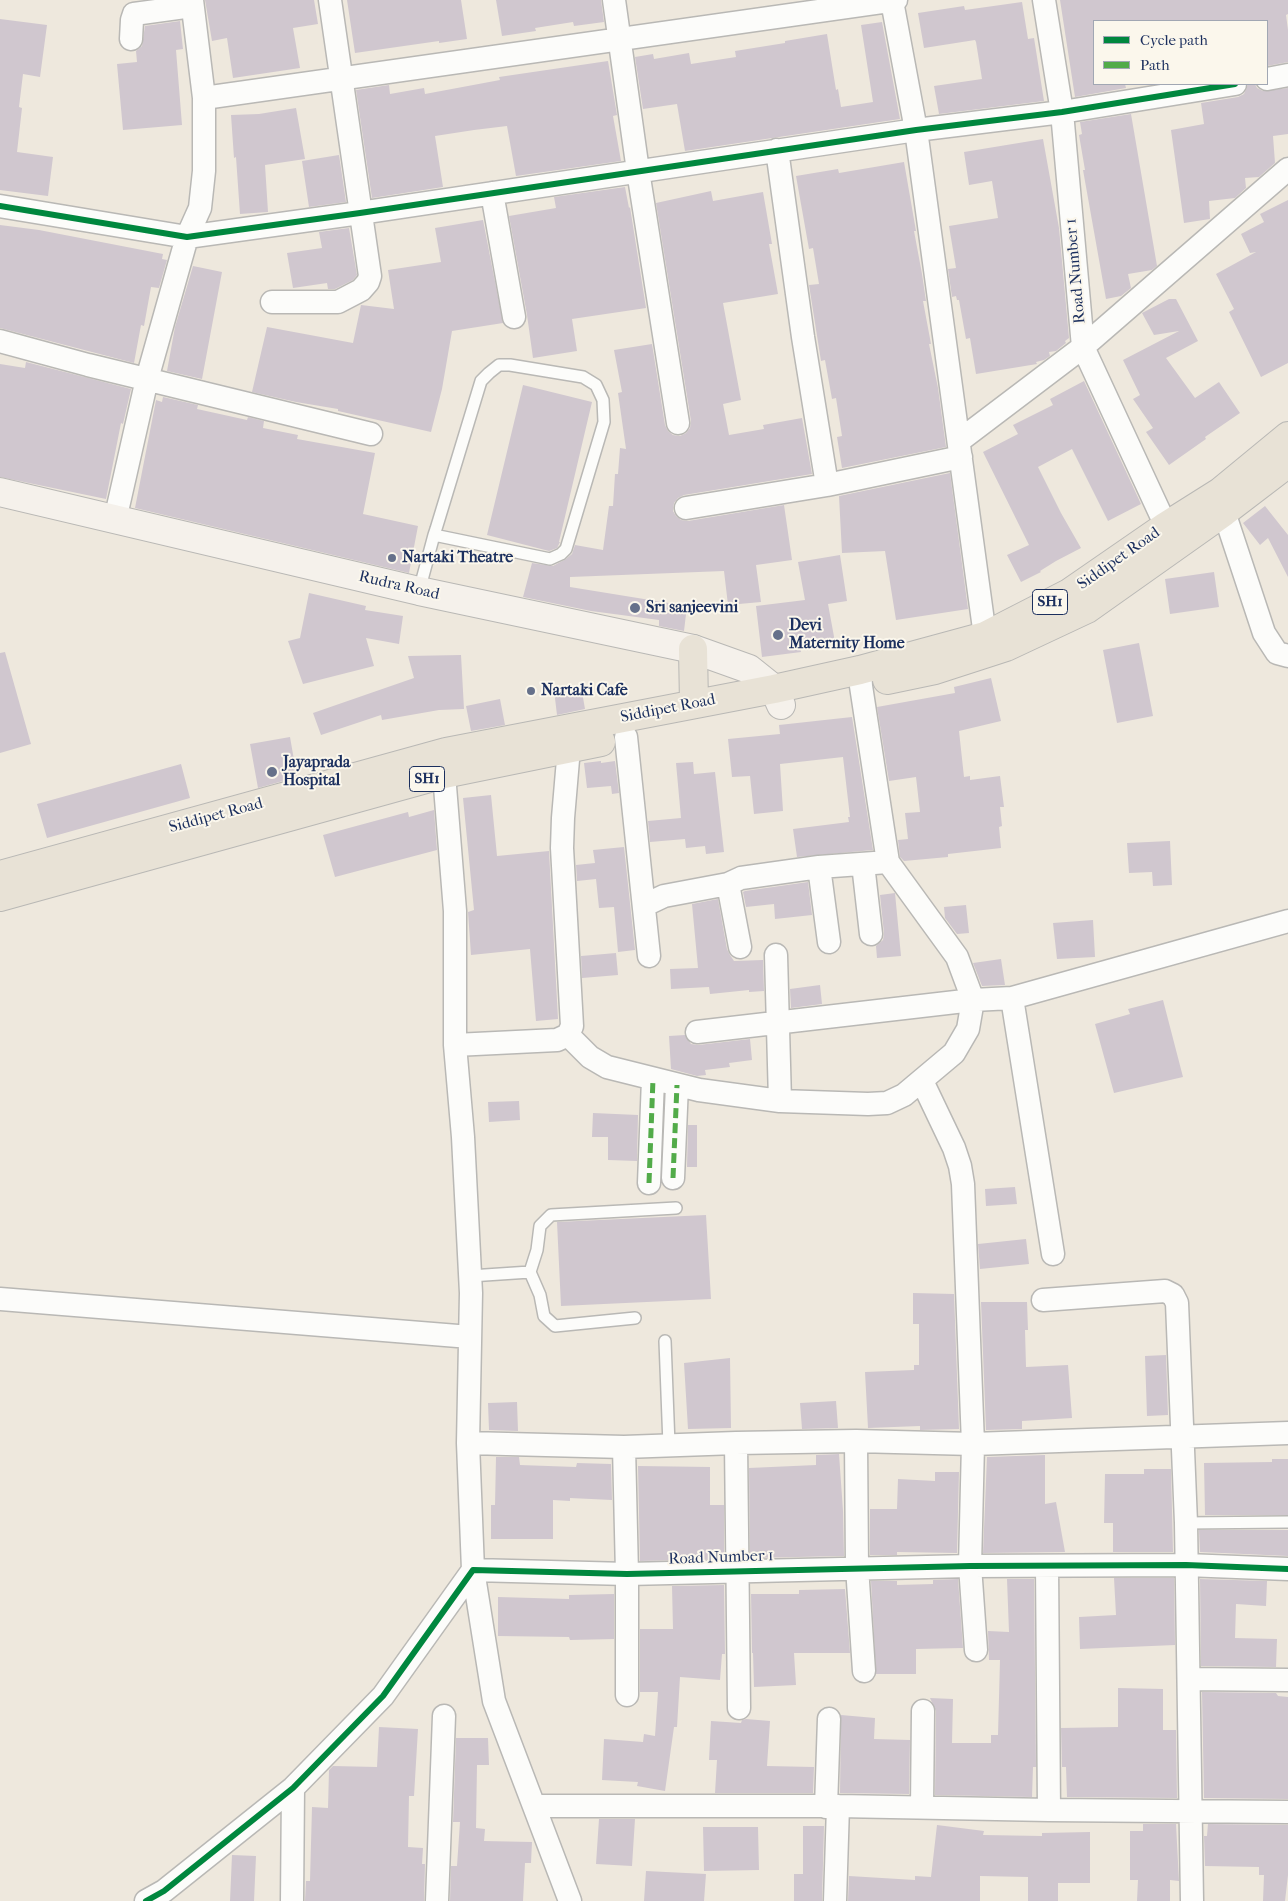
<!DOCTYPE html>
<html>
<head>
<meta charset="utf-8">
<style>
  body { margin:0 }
  #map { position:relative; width:1288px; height:1901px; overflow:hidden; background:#eee8dd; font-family:"IM FELL French Canon",serif }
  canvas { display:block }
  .legend { position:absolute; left:1093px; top:20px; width:175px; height:65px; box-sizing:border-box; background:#fbf7ec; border:1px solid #a1a7b3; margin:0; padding:6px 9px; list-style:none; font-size:15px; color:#1b2f5e }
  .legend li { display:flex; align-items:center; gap:10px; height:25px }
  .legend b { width:25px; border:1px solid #a1a7b3 }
</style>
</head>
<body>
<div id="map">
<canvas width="1288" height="1901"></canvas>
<ul class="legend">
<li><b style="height:6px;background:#00873e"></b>Cycle path</li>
<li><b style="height:6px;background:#52ab49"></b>Path</li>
</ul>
</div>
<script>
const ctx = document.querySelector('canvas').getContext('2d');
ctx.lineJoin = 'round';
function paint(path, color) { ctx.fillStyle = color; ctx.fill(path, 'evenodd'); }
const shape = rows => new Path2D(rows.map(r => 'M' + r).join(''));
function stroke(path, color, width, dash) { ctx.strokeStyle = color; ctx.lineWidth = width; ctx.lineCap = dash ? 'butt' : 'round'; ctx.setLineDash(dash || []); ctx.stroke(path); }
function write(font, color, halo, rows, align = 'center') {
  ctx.font = font + ' "IM FELL French Canon",serif'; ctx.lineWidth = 4; ctx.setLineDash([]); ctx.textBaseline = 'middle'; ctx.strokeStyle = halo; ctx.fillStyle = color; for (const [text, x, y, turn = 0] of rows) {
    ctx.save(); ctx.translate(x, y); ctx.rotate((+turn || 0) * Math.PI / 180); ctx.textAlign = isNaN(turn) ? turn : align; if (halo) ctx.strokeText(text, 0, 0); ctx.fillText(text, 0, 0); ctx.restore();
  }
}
paint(shape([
  [205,0,314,0,318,24,293,28,300,68,233,78,227,38,212,41],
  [347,0,461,0,467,39,439,43,439,41,355,53],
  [496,0,601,0,604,22,574,26,573,22,535,28,536,31,502,36],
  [1060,0,1288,0,1288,14,1286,15,1288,30,1288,62,1267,66,1267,21,1094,21,1094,84,1125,84,1126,88,1075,97],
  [1022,2,1028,39,1034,38,1044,101,939,114,934,86,982,79,976,42,975,40,924,48,918,13,964,6,965,10],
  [0,19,47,25,40,77,23,74,19,107,22,108,17,152,53,157,48,196,0,190],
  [180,21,183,49,176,50,182,125,123,130,117,64,137,62,136,51,142,46,145,26],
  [882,22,900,119,685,151,677,104,643,109,635,57,653,54,654,59,689,53,691,64,736,57,735,51,785,43,785,41,827,34,836,90,838,89,841,107,873,102,861,25],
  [608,61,617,115,613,116,621,161,516,176,507,126,474,130,435,136,443,187,372,198,356,90,389,85,390,94,424,88,425,94,500,80,499,77],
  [1248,84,1255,84,1257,88,1263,91,1288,88,1288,134,1273,136,1275,163,1259,177,1245,178,1246,188,1235,198,1209,201,1210,219,1184,223,1171,130,1204,124,1201,103,1238,97,1244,94],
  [296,108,305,159,265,165,268,212,240,214,236,157,234,158,231,115,259,114],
  [1131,114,1157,266,1152,270,1128,274,1131,288,1121,296,1106,299,1083,170,1085,170,1079,135,1082,134,1080,122],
  [1043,139,1059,228,1069,338,1065,341,1066,343,1056,351,1049,352,1050,356,1044,360,1036,362,1037,364,976,374,970,338,966,339,959,300,957,300,956,296,952,297,948,269,956,268,949,226,998,218,992,181,969,185,964,152],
  [339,155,346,202,309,207,302,161],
  [904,162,916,231,914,231,922,274,926,301,923,301,931,344,929,344,938,388,946,447,842,468,837,437,842,436,836,398,832,399,825,360,821,361,809,285,819,284,813,248,809,249,796,176,838,169,839,173],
  [625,187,629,208,630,207,646,308,572,319,577,351,533,358,527,315,509,216,556,208,554,197],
  [711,191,713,201,763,192,772,244,769,244,778,294,723,303,741,400,723,404,729,435,764,429,763,425,802,418,812,474,684,495,678,498,674,503,673,511,676,516,681,520,688,521,784,505,792,560,756,565,761,602,728,605,724,571,570,577,570,587,687,606,684,631,659,626,659,620,591,611,523,597,532,563,553,566,566,559,572,554,575,545,603,550,609,506,613,506,615,474,618,474,620,448,626,449,618,393,622,392,614,350,652,344,665,425,668,431,673,435,680,436,686,433,690,428,691,421,656,203],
  [1288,200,1288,363,1261,377,1229,312,1234,309,1216,274,1256,252,1250,253,1241,234,1264,222,1260,214],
  [483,220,503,323,452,331,442,389,431,432,338,411,338,409,296,402,252,392,267,327,353,343,361,305,394,309,388,270,441,262,435,228],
  [0,225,39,230,163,254,162,259,167,260,159,288,151,287,144,326,141,325,134,363,0,328],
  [349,228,357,275,353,280,335,289,328,289,327,283,293,288,287,253,322,248,319,232],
  [193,266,222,272,202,379,167,371,175,327],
  [1169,299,1176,299,1198,341,1166,358,1195,398,1219,382,1240,413,1205,437,1206,439,1169,465,1146,432,1153,428,1133,399,1140,395,1123,360,1179,331,1154,335,1142,313],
  [26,362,131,389,123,424,121,423,106,499,0,477,0,364,25,368],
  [1084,381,1141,504,1108,521,1072,449,1038,467,1061,513,1081,548,1056,561,1040,571,1041,572,1021,582,1007,555,1029,545,983,452,1018,434,1013,425,1053,405,1050,399],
  [523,385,592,402,559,542,560,542,557,548,549,551,487,535],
  [163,397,198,405,197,409,247,420,248,417,264,421,263,428,298,435,297,439,375,453,363,514,418,526,409,573,135,508,156,400,162,402],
  [950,473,968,609,896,620,885,551,842,553,839,496],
  [1265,506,1288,535,1288,577,1268,538,1260,545,1243,523],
  [840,555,847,601,828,604,835,642,800,648,801,652,762,657,756,606,805,600,798,562],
  [1214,572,1219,607,1170,614,1165,579],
  [309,593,366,606,365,610,403,616,399,644,366,638,374,666,303,684,288,641,300,638],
  [1139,643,1153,716,1117,723,1103,650],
  [5,652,31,744,0,753,0,653],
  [461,655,464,709,439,710,382,720,381,715,321,735,313,713,414,678,408,656],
  [991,678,1001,721,959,731,964,777,970,776,970,780,1000,776,1004,807,1000,807,1002,826,999,827,1001,848,948,854,948,857,904,861,900,857,898,840,908,839,905,813,920,812,916,777,889,781,877,707,955,693,954,687],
  [581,686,585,709,557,715,554,690],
  [500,699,505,725,471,731,466,706],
  [852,717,873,850,797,857,793,829,849,822,848,817,850,817,843,757,780,764,783,811,754,814,750,776,732,777,728,739,780,734,779,725],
  [290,737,297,777,258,788,250,744],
  [601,761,601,763,615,761,619,793,612,794,611,786,587,788,584,763],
  [693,762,694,774,715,772,724,852,706,854,705,846,686,848,685,839,650,842,648,821,681,818,676,763],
  [181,764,190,798,47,838,37,804],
  [491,795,497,856,549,851,558,1019,536,1021,530,949,471,955,468,912,474,910,463,798],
  [434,810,437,850,335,877,323,835,408,812,409,817],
  [1170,841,1172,885,1153,886,1152,872,1129,873,1127,843],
  [624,847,635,950,618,952,614,907,599,908,596,879,577,881,576,865,595,863,593,850],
  [808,882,812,915,775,919,774,904,746,907,743,892,745,891],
  [895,893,901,956,877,958,876,946,883,940,884,933,880,895],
  [718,899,727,949,730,955,734,961,763,960,764,991,749,992,749,990,710,994,709,987,671,989,670,969,698,968,692,904],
  [966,905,969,933,957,934,945,918,944,907],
  [1093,920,1095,957,1057,959,1053,923],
  [616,953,618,975,582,978,581,956],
  [1001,959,1005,985,982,986,973,963],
  [820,985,822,1004,791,1008,790,989],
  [1163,1000,1183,1077,1114,1093,1095,1024,1130,1014,1128,1009],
  [685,1035,691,1044,698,1045,750,1039,752,1060,729,1063,730,1067,705,1070,706,1075,697,1076,671,1069,669,1036],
  [519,1101,520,1120,489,1122,488,1102],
  [593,1113,638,1115,637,1161,608,1160,608,1137,592,1137],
  [688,1125,697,1125,697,1167,687,1167],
  [1015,1187,1017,1204,986,1206,985,1189],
  [706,1215,711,1299,561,1306,557,1222],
  [1026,1239,1029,1264,980,1269,978,1244],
  [913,1293,954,1294,959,1429,920,1430,920,1426,868,1428,865,1372,914,1370,914,1365,919,1365,919,1324,913,1324],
  [981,1302,1027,1302,1028,1330,1025,1330,1026,1367,1068,1365,1072,1418,1022,1421,1022,1429,986,1430],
  [1166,1355,1168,1415,1147,1416,1145,1356],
  [730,1358,731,1428,688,1429,684,1363],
  [836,1401,838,1428,802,1429,800,1403],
  [517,1402,518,1431,489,1430,488,1403],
  [839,1454,843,1511,844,1556,750,1558,749,1468,816,1465,816,1455],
  [1045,1455,1045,1504,1056,1502,1065,1552,983,1553,987,1457],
  [496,1457,519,1457,520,1465,576,1467,577,1463,611,1464,612,1500,570,1498,570,1501,553,1500,553,1539,491,1539,491,1505,495,1505],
  [1272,1459,1288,1459,1288,1515,1205,1515,1204,1463,1272,1462],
  [638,1466,710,1467,710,1505,724,1505,724,1559,640,1561],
  [1144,1469,1171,1469,1173,1552,1113,1552,1113,1523,1104,1523,1105,1474,1144,1474],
  [935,1472,959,1472,957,1553,897,1552,897,1555,870,1555,870,1509,897,1509,898,1479,935,1481],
  [1199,1530,1288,1530,1288,1556,1200,1552],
  [1114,1578,1174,1578,1175,1645,1080,1649,1079,1617,1116,1615],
  [958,1579,963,1648,916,1649,916,1674,876,1674,871,1581,897,1581,897,1585,933,1584,933,1580],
  [1007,1579,1034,1579,1036,1767,1033,1767,1032,1797,935,1795,936,1711,930,1698,953,1699,952,1743,991,1743,991,1735,998,1735,1000,1660,989,1660,988,1631,1009,1632],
  [1200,1579,1267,1581,1266,1606,1236,1604,1235,1638,1277,1639,1276,1667,1201,1666],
  [724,1585,725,1654,722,1654,720,1680,680,1677,677,1727,674,1727,665,1791,637,1786,638,1782,602,1780,604,1739,643,1742,644,1734,655,1736,658,1692,640,1692,640,1629,673,1629,672,1586],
  [845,1589,850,1653,794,1653,796,1685,754,1687,753,1653,752,1653,751,1594,799,1594,799,1590],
  [614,1594,614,1639,570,1640,569,1637,498,1636,498,1597,569,1599,569,1595],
  [1118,1688,1163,1689,1163,1730,1176,1730,1177,1798,1067,1797,1066,1767,1062,1767,1061,1728,1118,1727],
  [1202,1692,1276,1693,1278,1696,1288,1697,1288,1799,1204,1798],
  [841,1715,875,1718,874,1739,910,1740,909,1794,840,1793],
  [746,1719,770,1721,767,1766,814,1767,813,1793,715,1793,717,1760,709,1760,711,1721,741,1723,742,1720],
  [379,1727,418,1729,414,1796,409,1796,408,1847,423,1848,422,1864,425,1864,424,1901,305,1901,306,1881,310,1881,312,1807,328,1808,329,1770,333,1766,377,1767],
  [456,1738,488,1738,489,1765,477,1765,476,1828,485,1829,484,1841,532,1842,531,1863,525,1863,523,1901,450,1901,451,1866,457,1866,460,1822,453,1822],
  [599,1819,635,1819,632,1866,596,1864],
  [1143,1824,1176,1824,1179,1881,1170,1880,1170,1901,1137,1901,1138,1880,1130,1880,1130,1831,1143,1831],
  [1208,1824,1288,1825,1288,1875,1285,1901,1263,1901,1264,1875,1259,1875,1259,1867,1205,1866,1204,1836,1207,1836],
  [937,1825,984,1831,983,1835,1042,1836,1042,1833,1090,1832,1090,1883,1058,1883,1058,1901,1028,1901,1028,1877,980,1876,980,1901,848,1901,849,1876,915,1880,915,1876,931,1877],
  [803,1826,824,1826,822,1901,794,1901,794,1874,803,1874],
  [703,1827,758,1827,759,1870,704,1871],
  [232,1855,256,1856,254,1901,230,1901],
  [646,1871,706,1874,704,1901,644,1901]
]), '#d0c7cf');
const service = shape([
  [419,591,434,535,436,529,481,381,489,373,499,365,510,365,583,377,596,385,603,400,604,422,566,549,561,554,550,559,434,535],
  [530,1272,537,1250,540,1226,551,1215,676,1208],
  [470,1276,530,1272,540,1295,544,1316,555,1326,635,1318],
  [665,1341,669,1445],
  [1186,1523,1288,1522]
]);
const minor = shape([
  [614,0,638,171,678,423],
  [1044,0,1062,112,1083,347,1166,526],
  [892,1,916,130,985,636],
  [131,39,132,20,134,14,192,6],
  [1267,79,1288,75],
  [204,98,896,0],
  [777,150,803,337,827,485],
  [492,193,514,317],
  [0,206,187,237,360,213,916,130,1062,112,1235,84],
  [272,302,338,302,361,290,368,282,370,276,330,0],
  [0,341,88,365,371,434],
  [959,441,1083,347,1288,169],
  [686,508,827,485,961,457],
  [1224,512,1264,633,1277,653,1288,656],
  [115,520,147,379,187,237,200,208,204,171,204,98,192,0],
  [626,737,649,956],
  [444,774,455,911,455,1045,463,1137,471,1293,468,1443,473,1570,494,1701,570,1901],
  [863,864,871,934],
  [819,867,829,942],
  [728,884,740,947],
  [645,905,664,896,728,884,741,878,819,867,888,862],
  [776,955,780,1101],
  [1012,998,1053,1254],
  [697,1032,973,1000,1012,998,1288,921],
  [568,1035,590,1057,607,1067,699,1090,780,1101,868,1104,887,1103,904,1095,954,1053,968,1029,973,1000,957,957,888,862,861,686,860,670],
  [455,1045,557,1040,568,1035,572,1026,562,848,563,818,569,748],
  [922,1081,954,1148,960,1166,963,1184,973,1444,970,1566,976,1650],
  [673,1178,677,1085],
  [649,1183,653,1079],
  [0,1299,470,1337],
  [1043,1300,1165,1291,1173,1295,1177,1303,1186,1523,1192,1901],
  [856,1441,857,1567,864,1671],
  [468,1443,624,1447,736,1443,856,1441,973,1444,1288,1433],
  [736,1443,739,1708],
  [624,1447,627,1574,627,1695],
  [1047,1566,1049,1810],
  [1190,1679,1288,1680],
  [535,1806,838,1806,1049,1810,1288,1812],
  [826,1807,829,1719],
  [922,1807,923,1711],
  [146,1901,164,1891,293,1788,383,1696,473,1570,627,1574,970,1566,1186,1565,1288,1569],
  [292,1901,293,1788],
  [437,1901,444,1716],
  [835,1901,838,1806]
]);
const secondary = shape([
  [0,492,419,591,693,649,749,669,774,689,781,705]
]);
const primary = shape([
  [693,649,694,704],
  [887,680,935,670,1006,647,1087,609,1224,512,1288,463],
  [0,875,446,752,774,689,860,670,985,636,1069,593,1166,526,1220,492,1288,436],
  [0,897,444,774,601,742]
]);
stroke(service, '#b9b8b5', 14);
stroke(minor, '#b9b8b5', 25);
stroke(secondary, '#b9b8b5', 30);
stroke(primary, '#b9b8b5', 30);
stroke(service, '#fcfcfa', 11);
stroke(minor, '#fcfcfa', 22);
stroke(secondary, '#f5f1eb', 28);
stroke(primary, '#e8e2d6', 28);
stroke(shape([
  [673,1178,677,1085],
  [649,1183,653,1079]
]), '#52ab49', 5, [10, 5]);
stroke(shape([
  [0,206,187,237,360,213,916,130,1062,112,1235,84],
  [146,1901,164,1891,293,1788,383,1696,473,1570,627,1574,970,1566,1186,1565,1288,1569]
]), '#00873e', 6);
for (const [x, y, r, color] of [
  [392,558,5,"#65708a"],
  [635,608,6,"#65708a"],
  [778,635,6,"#65708a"],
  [531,691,5,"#65708a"],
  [272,772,6,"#65708a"]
]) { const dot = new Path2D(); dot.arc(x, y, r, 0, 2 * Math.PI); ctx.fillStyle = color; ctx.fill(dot); stroke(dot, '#fbf7ec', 2); }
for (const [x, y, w] of [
  [1050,602,35],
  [427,779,35]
]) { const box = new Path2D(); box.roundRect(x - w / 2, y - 12.5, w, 25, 4); ctx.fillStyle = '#fbf7ec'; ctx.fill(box); stroke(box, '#1b2f5e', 1); }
write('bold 15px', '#1b2f5e', null, [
  ["SH1",1050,602],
  ["SH1",427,779]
]);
write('16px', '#1b2f5e', '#fbf7ec', [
  ["Road Number 1",1076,271,-95],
  ["Siddipet Road",1119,559,-35],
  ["Rudra Road",399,586,13],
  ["Siddipet Road",668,709,-11],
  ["Siddipet Road",216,816,-15],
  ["Road Number 1",721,1558,-2]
]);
write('bold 16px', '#1b2f5e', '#fbf7ec', [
  ["Nartaki Theatre",402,558],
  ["Sri sanjeevini",646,608],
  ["Devi",789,626],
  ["Maternity Home",789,644],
  ["Nartaki Cafe",541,691],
  ["Jayaprada",283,763],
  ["Hospital",283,781]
], 'left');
</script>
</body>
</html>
